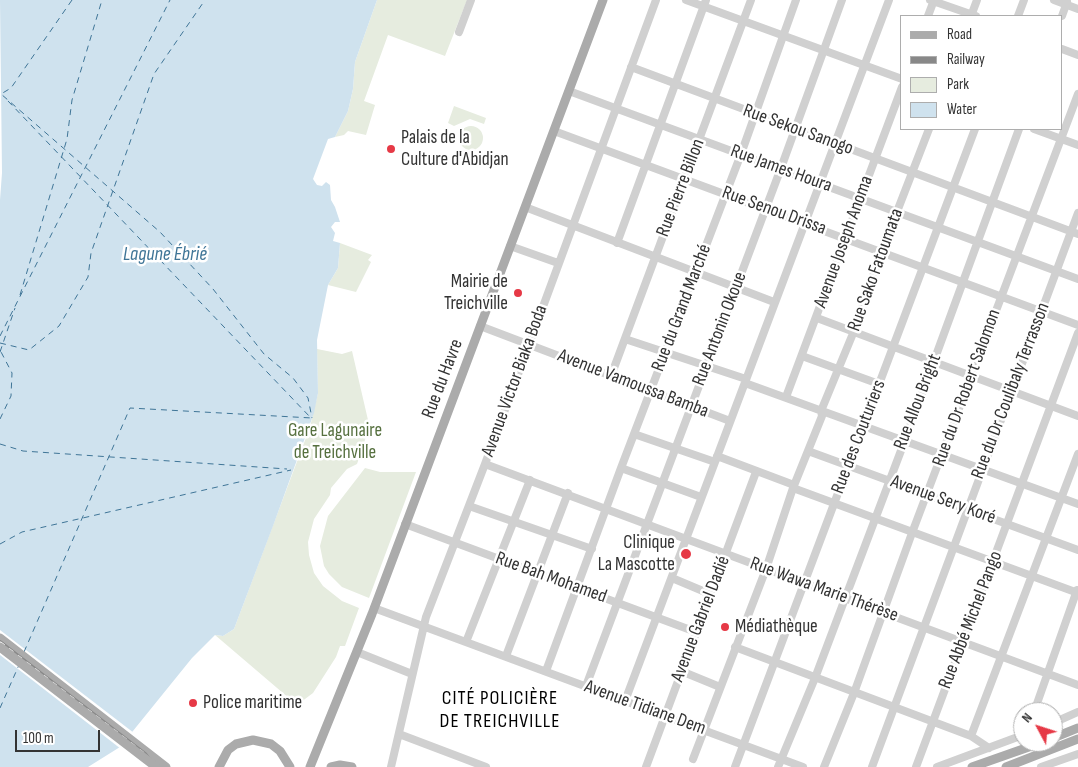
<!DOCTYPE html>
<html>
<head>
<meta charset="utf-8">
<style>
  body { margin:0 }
  #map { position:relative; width:1078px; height:767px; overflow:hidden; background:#fff; font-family:"Sofia Sans Condensed",sans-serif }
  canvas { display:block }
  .legend { position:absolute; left:900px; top:15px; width:162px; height:115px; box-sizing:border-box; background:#fff; border:1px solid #adadad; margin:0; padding:6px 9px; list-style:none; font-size:15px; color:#333 }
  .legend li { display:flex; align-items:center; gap:10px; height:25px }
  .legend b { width:25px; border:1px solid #adadad }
  .north { position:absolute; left:1013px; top:702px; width:50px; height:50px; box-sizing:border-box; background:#fff; border:1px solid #adadad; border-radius:50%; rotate:310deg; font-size:14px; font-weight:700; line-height:20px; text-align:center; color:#333 }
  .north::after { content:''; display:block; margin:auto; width:18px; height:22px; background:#e63946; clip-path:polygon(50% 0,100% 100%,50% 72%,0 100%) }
  .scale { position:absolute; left:15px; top:730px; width:85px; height:22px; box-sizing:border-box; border:2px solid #333; border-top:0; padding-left:6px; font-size:15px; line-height:18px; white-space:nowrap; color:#333; -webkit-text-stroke:4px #fff; paint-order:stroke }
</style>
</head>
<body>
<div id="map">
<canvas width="1078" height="767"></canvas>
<ul class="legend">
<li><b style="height:6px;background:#ababab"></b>Road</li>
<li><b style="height:6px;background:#888"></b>Railway</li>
<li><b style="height:14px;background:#e6ecdf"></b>Park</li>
<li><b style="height:14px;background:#cfe2ee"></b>Water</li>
</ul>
<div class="north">N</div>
<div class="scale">100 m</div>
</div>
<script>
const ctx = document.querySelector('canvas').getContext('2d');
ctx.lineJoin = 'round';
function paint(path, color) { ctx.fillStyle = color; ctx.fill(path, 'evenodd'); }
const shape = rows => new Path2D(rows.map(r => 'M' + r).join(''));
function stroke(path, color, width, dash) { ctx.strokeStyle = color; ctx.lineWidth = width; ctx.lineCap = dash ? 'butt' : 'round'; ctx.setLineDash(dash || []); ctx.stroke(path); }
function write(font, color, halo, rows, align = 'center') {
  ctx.font = font + ' "Sofia Sans Condensed",sans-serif'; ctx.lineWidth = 5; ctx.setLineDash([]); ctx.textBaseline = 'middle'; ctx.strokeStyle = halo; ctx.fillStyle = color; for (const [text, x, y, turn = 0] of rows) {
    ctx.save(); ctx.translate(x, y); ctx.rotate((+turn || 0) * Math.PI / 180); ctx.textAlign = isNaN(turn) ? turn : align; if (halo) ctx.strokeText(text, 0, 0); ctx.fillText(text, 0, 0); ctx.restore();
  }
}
paint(shape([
  [377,0,467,0,445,56,388,35,364,101,375,105,366,135,348,131,344,135,335,137,348,111,353,89,355,62],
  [454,106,486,118,484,124,470,119,454,126,448,123],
  '459 138a12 12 0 1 1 24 0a12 12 0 1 1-24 0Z',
  [340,243,372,255,368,260,371,262,356,292,328,285,338,268],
  [317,349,342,354,352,351,368,420,365,440,357,464,347,469,331,488,330,495,314,519,308,542,309,555,314,573,323,586,342,601,359,608,345,646,340,646,336,657,313,693,297,705,215,635,223,636,234,629,310,427,318,393],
  [365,468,380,472,416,472,369,598,342,587,329,574,324,566,320,546,328,516]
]), '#e6ecdf');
paint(shape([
  [0,0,377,0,355,62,353,89,348,111,335,137,328,139,313,179,317,185,322,186,326,182,330,185,331,200,335,207,340,222,335,222,331,227,335,233,333,241,340,243,338,268,328,285,317,340,318,393,314,413,273,526,234,629,223,636,215,635,192,658,120,747,88,767,0,767,0,200,2,173]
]), '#cfe2ee');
paint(shape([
  [0,630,134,733,121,749,0,655]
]), '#fff');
stroke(shape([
  [72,0,11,88,1,94,160,232,213,289,264,354,293,378,308,398,312,418],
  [8,101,311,418],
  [20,295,67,139,72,100,102,0],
  [0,336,170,0],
  [0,343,29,350,59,326,88,277,91,253,154,74,205,0],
  [0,352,15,308],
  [0,419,11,396,12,373,0,350],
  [0,444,23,451,287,469],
  [0,544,22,532,291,470],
  [24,652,130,408,312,418],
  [0,708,19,665]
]), '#3f7597', 1, [6, 5]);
stroke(shape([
  [686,0,902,79],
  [930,0,976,16],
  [1054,0,1078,9],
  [928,16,934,0],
  [971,16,977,0],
  [1018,16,1024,0],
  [1062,16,1067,2],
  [459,32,471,0],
  [1062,49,1078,55],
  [631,67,1078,234],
  [569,91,1078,279],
  [1034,129,1078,145],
  [554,131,1078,325],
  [525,207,774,302],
  [617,243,706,0],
  [510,246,558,263],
  [817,318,1078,416],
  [480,326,730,421],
  [625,339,746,379],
  [802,356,879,384],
  [611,376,751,0],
  [745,383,1078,504],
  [786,397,902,87],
  [634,434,715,462],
  [808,451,1078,550],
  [717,456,794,485],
  [485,464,1078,685],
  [621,468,701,497],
  [793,488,1078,593],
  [469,506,592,549],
  [405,524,696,632],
  [672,578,710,594],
  [374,608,803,767],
  [466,642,530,480],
  [735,647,971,736,989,748],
  [357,652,412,674],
  [506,656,568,493],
  [546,671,621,468,741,154,796,0],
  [681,671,720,687],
  [586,686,781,168,842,0],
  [625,701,889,0],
  [1034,712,1077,590],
  [1053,723,1078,712],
  [399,734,486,767],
  [971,736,1078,454],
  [693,759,766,569,793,488,822,416,821,411,854,331,881,253,929,129],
  [391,767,426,617,485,464,656,0],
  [646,767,756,472],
  [735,767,975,129],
  [778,767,815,678,905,440,1019,129],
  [824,767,854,693,912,533,1078,94],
  [872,767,1078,213],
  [916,767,1078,333],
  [937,767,1023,735],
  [1041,767,1078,754]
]), '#d0d0d0', 8);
stroke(shape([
  [0,638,166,767],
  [1053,738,1078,728],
  [219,767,228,750,236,744,253,740,271,744,280,751,290,767],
  [310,767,372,614,603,0],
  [331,767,340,765,352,767],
  [972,767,1043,742],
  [1006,767,1078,739]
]), '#ababab', 9);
const rail = shape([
  [0,642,145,754,155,767]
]);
stroke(rail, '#888', 4);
stroke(rail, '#fff', 2, [5.5]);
stroke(shape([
  [0,647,156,767]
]), '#ababab', 9);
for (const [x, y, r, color] of [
  [391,149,5,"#e63946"],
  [518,293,5,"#e63946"],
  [686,554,6,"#e63946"],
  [725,627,5,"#e63946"],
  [193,703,5,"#e63946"]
]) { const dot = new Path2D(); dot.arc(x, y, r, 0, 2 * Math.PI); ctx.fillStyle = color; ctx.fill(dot); stroke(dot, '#fff', 2); }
write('19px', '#333', '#fff', [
  ["Rue Sekou Sanogo",798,130,20],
  ["Rue James Houra",781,169,20],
  ["Rue Pierre Billon",681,188,-69],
  ["Rue Senou Drissa",774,211,20],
  ["Avenue Joseph Anoma",844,242,-70],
  ["Rue Sako Fatoumata",876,270,-70],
  ["Rue du Grand Marché",682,308,-69],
  ["Rue Antonin Okoue",720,329,-69],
  ["Rue du Havre",443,379,-69],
  ["Avenue Victor Biaka Boda",515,381,-70],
  ["Avenue Vamoussa Bamba",633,384,21],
  ["Rue du Dr Robert Salomon",967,388,-70],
  ["Rue du Dr Coulibaly Terrasson",1011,391,-69],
  ["Rue Allou Bright",918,402,-69],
  ["Rue des Couturiers",859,437,-69],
  ["Avenue Sery Koré",943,500,20],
  ["Rue Bah Mohamed",551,578,20],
  ["Rue Wawa Marie Thérèse",824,590,20],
  ["Avenue Gabriel Dadié",701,619,-69],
  ["Rue Abbé Michel Pango",971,620,-69],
  ["Avenue Tidiane Dem",645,708,20]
]);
write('19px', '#333', '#fff', [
  ["Palais de la",401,138],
  ["Culture d'Abidjan",401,160],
  ["Mairie de",508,282,"right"],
  ["Treichville",508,304,"right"],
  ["Clinique",675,543,"right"],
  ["La Mascotte",675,565,"right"],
  ["Médiathèque",735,627],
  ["Police maritime",203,703]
], 'left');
write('19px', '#56703f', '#fff', [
  ["Gare Lagunaire",335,431],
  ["de Treichville",335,453]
]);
write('italic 20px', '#3f7597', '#fff', [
  ["Lagune Ébrié",165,255]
]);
ctx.letterSpacing = '1px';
write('20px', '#000', '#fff', [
  ["CITÉ POLICIÈRE",500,699],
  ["DE TREICHVILLE",500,722]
]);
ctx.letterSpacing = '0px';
</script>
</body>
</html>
